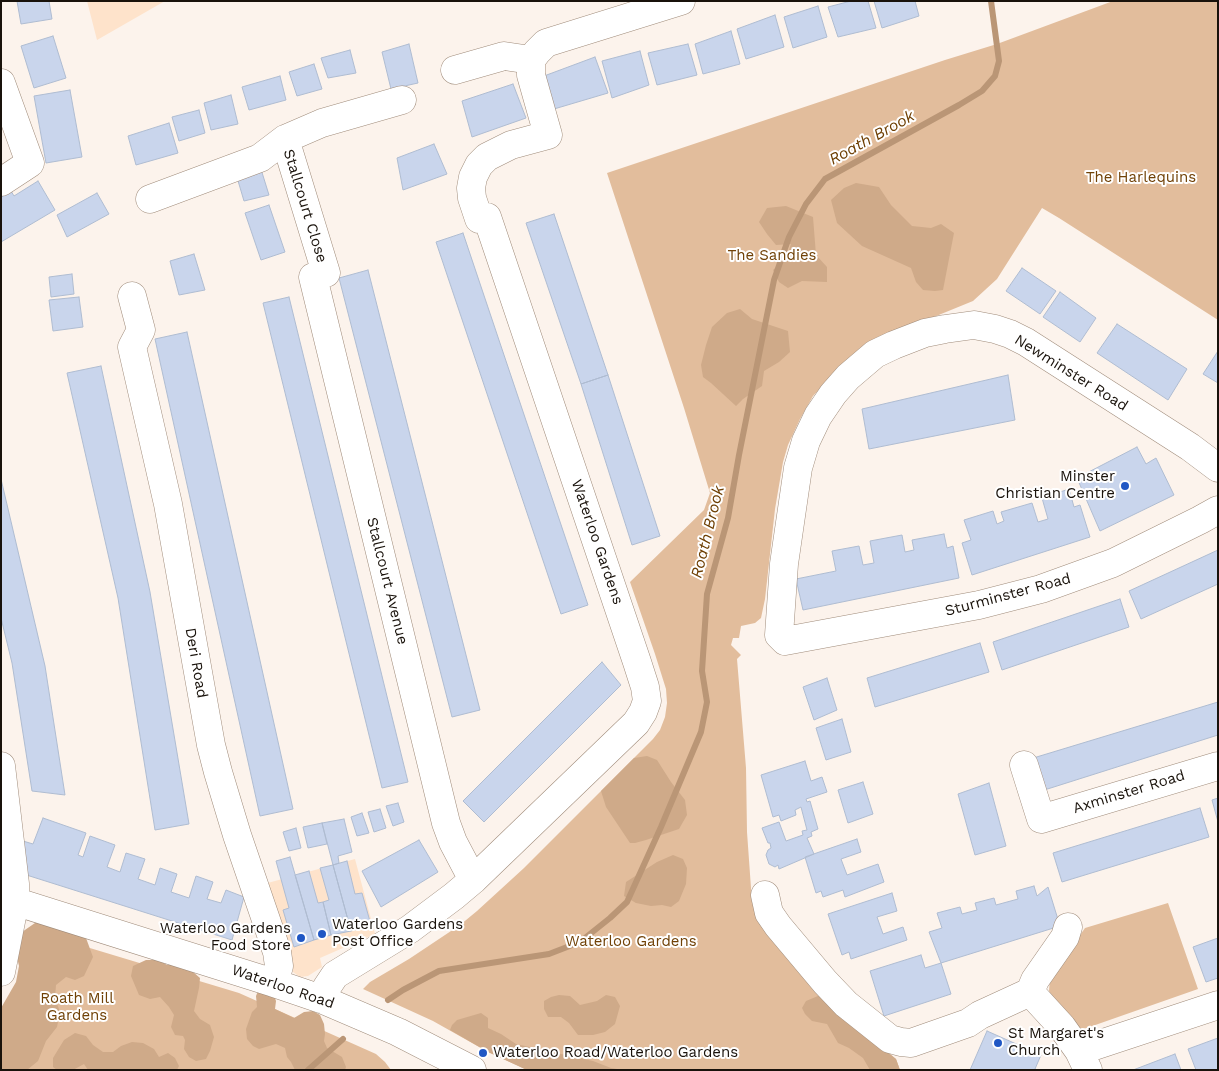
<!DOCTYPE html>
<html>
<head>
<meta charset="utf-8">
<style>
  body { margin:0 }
  #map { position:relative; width:1219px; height:1071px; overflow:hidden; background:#fcf3ec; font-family:"Work Sans",sans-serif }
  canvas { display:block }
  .frame { position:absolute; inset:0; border:2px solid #19120b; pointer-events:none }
</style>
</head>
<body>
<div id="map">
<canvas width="1219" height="1071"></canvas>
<div class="frame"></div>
</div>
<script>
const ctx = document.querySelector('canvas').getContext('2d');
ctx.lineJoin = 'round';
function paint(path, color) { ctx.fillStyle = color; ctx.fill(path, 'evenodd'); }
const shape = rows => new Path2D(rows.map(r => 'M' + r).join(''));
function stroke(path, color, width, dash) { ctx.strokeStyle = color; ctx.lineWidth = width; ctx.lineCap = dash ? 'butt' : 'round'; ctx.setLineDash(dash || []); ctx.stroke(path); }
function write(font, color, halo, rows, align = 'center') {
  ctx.font = font + ' "Work Sans",sans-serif'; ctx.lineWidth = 4; ctx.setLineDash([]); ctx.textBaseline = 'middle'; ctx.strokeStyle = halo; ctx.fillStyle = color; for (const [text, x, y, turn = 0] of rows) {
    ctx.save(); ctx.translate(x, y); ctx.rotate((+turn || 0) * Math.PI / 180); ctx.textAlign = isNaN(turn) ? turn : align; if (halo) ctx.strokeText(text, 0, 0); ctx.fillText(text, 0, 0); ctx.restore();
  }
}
paint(shape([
  [87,1,165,1,97,40],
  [355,859,375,934,320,958,322,967,308,976,300,977,293,972,291,963,264,884]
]), '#fee3cb');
paint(shape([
  [1113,1,1218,1,1218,320,1059,218,1042,208,997,279,973,301,924,321,833,375,813,396,800,419,788,445,783,462,775,509,765,599,761,618,755,623,741,626,739,638,733,638,731,645,741,655,737,659,746,768,747,832,752,902,761,923,874,1041,896,1059,900,1070,527,1070,488,1052,433,1021,363,989,370,982,409,959,460,925,477,911,524,868,653,739,660,730,665,717,667,703,666,689,655,654,630,582,704,510,710,493,684,408,607,173,945,60,997,44],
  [1168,903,1198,989,1081,1030,1055,1001,1049,991,1050,978,1085,928],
  [60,939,239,993,376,1054,385,1062,391,1070,1,1070]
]), '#e2bd9c');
paint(shape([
  [856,183,879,187,891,205,912,226,931,228,941,224,954,233,943,290,935,291,923,290,916,282,911,268,862,246,837,223,831,200,844,188],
  [786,206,813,217,816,255,827,267,827,282,802,281,788,288,779,282,773,270,786,259,791,244,776,245,767,234,759,222,767,208],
  [740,309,752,319,788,331,790,352,779,362,764,371,762,386,743,399,736,406,711,383,703,377,701,365,706,345,712,327,727,313],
  [647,756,657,760,671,782,685,800,687,815,679,829,646,840,635,843,630,843,606,807,601,791,634,758],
  [673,855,683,859,687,868,686,884,679,901,671,907,662,905,651,906,636,903,624,896,626,882,657,862],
  [50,922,86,938,93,957,84,976,75,980,66,977,56,985,55,998,60,1012,57,1027,46,1041,38,1061,27,1070,1,1070,1,1008,16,982,19,966,15,948,22,932,35,923],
  [146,960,159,960,167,965,174,964,184,964,200,978,199,988,194,1011,200,1019,210,1025,214,1037,210,1051,206,1059,196,1061,189,1057,184,1049,185,1040,183,1036,175,1035,171,1027,174,1015,169,1007,160,997,150,999,139,995,131,976,133,966],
  [272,989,276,1001,275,1009,294,1018,304,1012,313,1011,320,1015,324,1024,325,1034,324,1041,327,1048,342,1057,346,1067,345,1070,295,1070,291,1062,287,1057,285,1048,276,1044,259,1049,253,1046,247,1039,246,1029,252,1012,257,1007,256,996,258,991],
  [559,995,570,996,580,1005,597,1001,606,995,615,997,620,1006,615,1024,605,1032,593,1035,578,1035,569,1023,561,1017,548,1017,544,1009,544,1001,551,997],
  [818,996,824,996,874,1041,896,1059,900,1070,870,1070,863,1058,849,1048,838,1043,827,1024,812,1021,805,1014,802,1008,806,1001],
  [481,1013,488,1018,488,1028,501,1034,516,1044,593,1061,611,1068,623,1070,527,1070,488,1052,450,1030,452,1025,457,1020],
  [75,1033,86,1036,93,1045,103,1052,113,1052,121,1046,132,1042,143,1043,154,1049,159,1057,168,1053,175,1058,179,1066,177,1070,88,1070,84,1064,73,1070,57,1070,53,1067,53,1058,64,1040]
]), '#cfaa89');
stroke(shape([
  [388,1000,403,990,439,971,549,954,580,942,610,918,627,902,661,827,701,732,707,702,702,671,707,594,728,518,739,455,774,280,789,237,806,204,825,179,959,105,982,91,995,76,999,61,991,1],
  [308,1070,343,1039]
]), '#ba9676', 6);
const building = shape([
  [17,1,49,1,52,19,21,24,17,1],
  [851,1,868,1,876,28,838,37,828,7,851,1],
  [874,1,915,1,919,16,882,28,874,1],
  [818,6,827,37,793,48,784,17,818,6],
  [775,15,784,47,746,59,737,29,775,15],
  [731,31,740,64,703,74,695,44,731,31],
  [53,36,66,78,34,88,21,46,53,36],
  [409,44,418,83,391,89,382,52,409,44],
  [688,44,697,75,657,85,648,53,688,44],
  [350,50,356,73,328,78,321,58,350,50],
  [640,51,649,85,612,98,602,61,640,51],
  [595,57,608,93,554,109,544,76,595,57],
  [314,64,322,89,297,96,289,72,314,64],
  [280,76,286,100,249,110,242,87,280,76],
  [513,84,526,118,472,137,462,101,513,84],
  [70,90,82,157,46,163,34,96,70,90],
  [231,95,238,124,211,130,204,103,231,95],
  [199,110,205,133,179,141,172,117,199,110],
  [169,123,178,153,136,165,128,136,169,123],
  [434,144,447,174,403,190,397,158,434,144],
  [260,166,269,195,244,201,236,174,260,166],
  [38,181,55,210,1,242,1,197,11,191,14,196,38,181],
  [97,193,109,214,67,237,57,215,97,193],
  [269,205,285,252,261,260,245,213,269,205],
  [554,214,608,375,581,384,526,223,554,214],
  [463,233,588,605,561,614,436,242,463,233],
  [194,254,205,290,179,295,170,261,194,254],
  [1022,268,1056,291,1040,314,1006,291,1022,268],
  [368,270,480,710,452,717,339,278,368,270],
  [72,274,74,294,51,297,49,277,72,274],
  [1060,292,1096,318,1080,342,1043,317,1060,292],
  [79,297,83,327,53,331,49,300,79,297],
  [289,297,408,782,382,788,263,303,289,297],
  [1117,324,1187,369,1168,400,1097,353,1117,324],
  [187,332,293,809,260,816,155,339,187,332],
  [1218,351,1218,383,1203,374,1218,351],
  [101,366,150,592,189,824,155,830,118,598,67,373,101,366],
  [608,375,660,536,632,545,581,384,608,375],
  [1008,375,1015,420,869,449,862,409,1008,375],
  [1137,447,1146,464,1156,458,1174,495,1100,531,1077,478,1137,447],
  [1,479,45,666,65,795,32,791,12,663,1,618,1,479],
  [1069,489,1074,507,1080,505,1090,537,972,575,962,543,971,540,964,520,993,511,997,524,1004,521,1001,512,1032,503,1038,522,1048,519,1042,498,1069,489],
  [944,534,947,548,953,546,959,578,803,610,796,579,836,571,832,551,859,546,863,565,874,563,870,541,902,535,905,552,914,550,912,540,944,534],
  [1218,550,1218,584,1141,619,1129,591,1218,550],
  [1120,599,1129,627,1002,670,993,642,1120,599],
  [980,643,989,672,875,707,867,678,980,643],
  [602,662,621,685,484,822,463,801,602,662],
  [827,678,837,710,814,720,803,687,827,678],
  [1218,702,1218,735,1038,792,1030,759,1218,702],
  [842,719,851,752,826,760,816,728,842,719],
  [805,761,811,781,822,777,827,792,806,799,807,802,810,801,818,829,811,832,812,836,807,838,814,854,779,869,778,865,775,867,769,864,766,855,768,850,771,848,770,843,768,843,762,828,779,822,786,841,803,835,802,831,807,830,801,807,795,810,796,815,781,821,779,815,773,817,761,775,805,761],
  [863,782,873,814,848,823,838,790,863,782],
  [989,783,1006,846,975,855,958,794,989,783],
  [1218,798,1218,822,1212,800,1218,798],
  [398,803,404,822,393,826,386,806,398,803],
  [1200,808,1209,837,1062,882,1053,853,1200,808],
  [380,809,386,828,374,832,368,812,380,809],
  [362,813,369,833,357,836,351,817,362,813],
  [43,818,86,833,78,855,83,857,90,836,115,845,107,867,120,872,126,853,145,859,138,879,155,885,160,868,177,874,171,892,189,898,196,876,213,882,207,899,221,903,226,890,244,897,232,940,17,872,23,841,33,844,43,818],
  [344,819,352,852,338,856,339,863,333,865,322,823,344,819],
  [322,823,327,844,308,848,303,827,322,823],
  [296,828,301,848,289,851,283,832,296,828],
  [857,839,861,852,841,859,847,875,878,864,884,882,845,897,843,890,823,897,821,891,816,893,805,857,857,839],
  [419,840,438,872,381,907,362,871,419,840],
  [290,857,314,940,294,947,283,910,289,908,276,861,290,857],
  [347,861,355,894,362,893,371,925,351,931,333,865,347,861],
  [333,865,351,931,331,935,323,902,329,900,320,868,333,865],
  [309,871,318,903,323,902,331,935,314,940,295,875,309,871],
  [1034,886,1037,896,1048,887,1060,926,941,963,929,932,942,928,937,913,960,907,962,914,977,910,975,903,994,898,996,905,1018,899,1016,891,1034,886],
  [892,893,897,911,877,917,883,934,903,927,907,940,851,959,849,952,842,955,828,914,892,893],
  [1218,938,1218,978,1206,982,1193,947,1218,938],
  [921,955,925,968,941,963,951,994,884,1016,870,971,921,955],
  [987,1031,1041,1055,1035,1069,1037,1070,970,1070,987,1031],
  [1218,1038,1218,1070,1196,1070,1188,1049,1218,1038],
  [1175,1054,1181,1070,1133,1070,1175,1054]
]);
paint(building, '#c9d5ec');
stroke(building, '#afbcd1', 1);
const minor = shape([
  [455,70,504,56,531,60],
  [1,83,30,163,1,182],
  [285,139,326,273],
  [150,199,260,158,285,139,322,123,402,100],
  [479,219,472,198,471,188,473,177,479,165,487,157,511,145,548,135,531,75,531,60,537,52,546,43,681,1],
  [313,277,446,823,453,842,473,880],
  [132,296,141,330,132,347,168,504,211,745,218,772,237,835,277,952,279,966,274,983],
  [1218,468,1190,447,1026,342,1010,334,995,329,974,325,945,329,925,333,894,345,875,354,848,377,833,394,818,416,806,441,798,468,792,509,784,564,779,635,785,641,979,605,1041,589,1113,563,1200,520,1218,510],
  [1024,765,1041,819,1218,766],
  [1,766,15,884,15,901,1,972],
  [765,895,769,913,778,926,825,982,846,1004,890,1039,901,1042,911,1043,968,1023,980,1015,1030,992,1062,1027,1079,1051,1088,1070],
  [1,897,274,983,321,999,398,1032,472,1070],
  [1030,992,1035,980,1065,937,1068,927],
  [321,999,327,987,335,975,410,929,454,896,473,880,636,723,643,712,647,701,645,687,637,662,487,217],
  [1079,1051,1218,1005]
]);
stroke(minor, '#a08c7b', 29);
stroke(minor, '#fff', 28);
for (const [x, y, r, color] of [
  [1125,486,5,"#2057c4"],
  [322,934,5,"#2057c4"],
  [301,938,5,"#2057c4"],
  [998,1043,5,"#2057c4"],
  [483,1053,5,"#2057c4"]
]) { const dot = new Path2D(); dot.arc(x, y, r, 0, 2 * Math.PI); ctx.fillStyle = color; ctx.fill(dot); stroke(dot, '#fff', 2); }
write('15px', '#704106', '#fff', [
  ["The Harlequins",1141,178],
  ["The Sandies",772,256],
  ["Waterloo Gardens",631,942],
  ["Roath Mill",77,999],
  ["Gardens",77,1016]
]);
write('15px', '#19120b', '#fff', [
  ["Stallcourt Close",305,206,73],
  ["Newminster Road",1071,373,32],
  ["Waterloo Gardens",597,542,71],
  ["Stallcourt Avenue",387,581,76],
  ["Sturminster Road",1008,595,-15],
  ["Deri Road",196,663,80],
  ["Axminster Road",1129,792,-17],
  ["Waterloo Road",283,987,19]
]);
write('15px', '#19120b', '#fff', [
  ["Minster",1115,477,"right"],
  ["Christian Centre",1115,494,"right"],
  ["Waterloo Gardens",332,925],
  ["Post Office",332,942],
  ["Waterloo Gardens",291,929,"right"],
  ["Food Store",291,946,"right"],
  ["St Margaret's",1008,1034],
  ["Church",1008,1051],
  ["Waterloo Road/Waterloo Gardens",493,1053]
], 'left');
write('italic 16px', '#6c3d00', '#fff', [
  ["Roath Brook",872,138,-29],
  ["Roath Brook",708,532,-76]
]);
</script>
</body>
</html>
